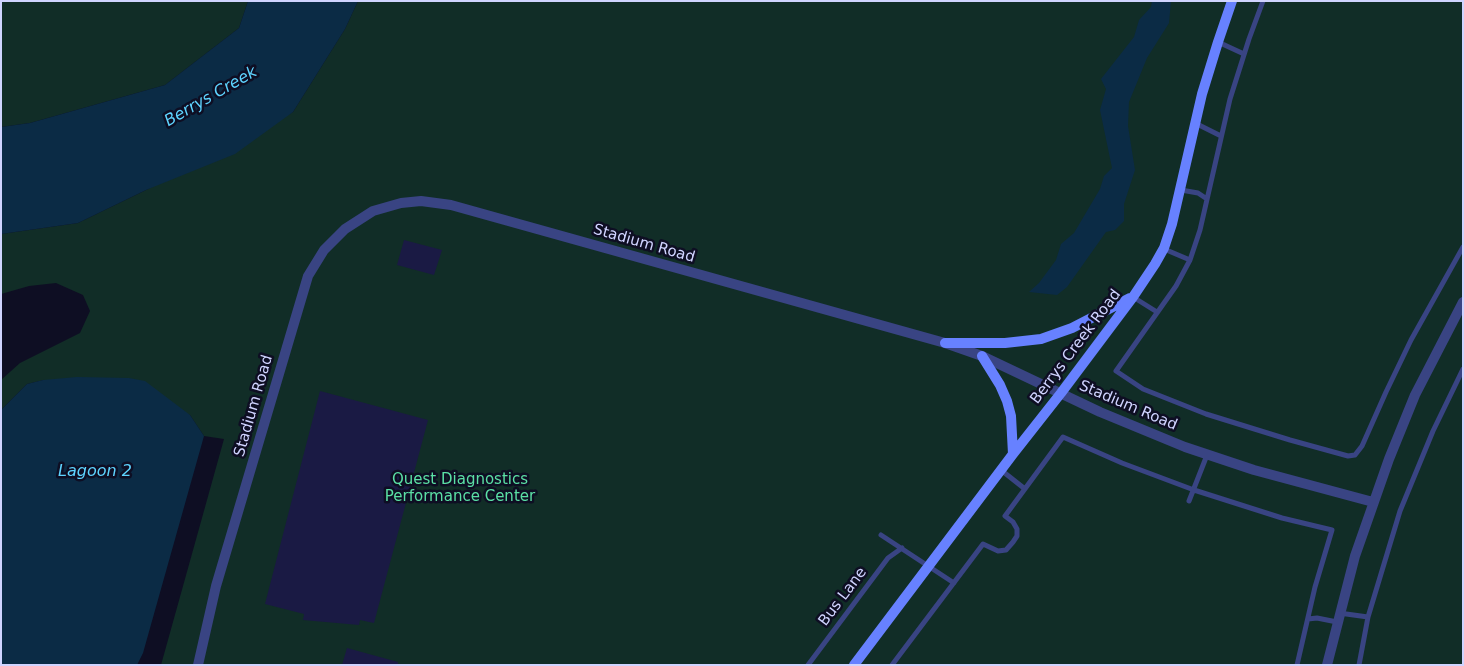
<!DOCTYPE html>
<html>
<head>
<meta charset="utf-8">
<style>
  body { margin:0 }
  #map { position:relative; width:1464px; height:666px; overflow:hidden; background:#0e0e23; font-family:"DejaVu Sans",sans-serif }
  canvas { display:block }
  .frame { position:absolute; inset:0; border:2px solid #d0d4ff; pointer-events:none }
</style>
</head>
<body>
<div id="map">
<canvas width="1464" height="666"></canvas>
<div class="frame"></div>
</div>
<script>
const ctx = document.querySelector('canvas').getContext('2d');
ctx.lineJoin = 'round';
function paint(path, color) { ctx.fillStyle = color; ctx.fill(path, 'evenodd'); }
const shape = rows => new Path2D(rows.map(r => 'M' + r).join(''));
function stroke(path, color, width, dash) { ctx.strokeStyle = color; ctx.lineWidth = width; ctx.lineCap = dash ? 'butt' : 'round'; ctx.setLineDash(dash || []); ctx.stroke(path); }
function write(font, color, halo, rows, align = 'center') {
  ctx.font = font + ' "DejaVu Sans",sans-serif'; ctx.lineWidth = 5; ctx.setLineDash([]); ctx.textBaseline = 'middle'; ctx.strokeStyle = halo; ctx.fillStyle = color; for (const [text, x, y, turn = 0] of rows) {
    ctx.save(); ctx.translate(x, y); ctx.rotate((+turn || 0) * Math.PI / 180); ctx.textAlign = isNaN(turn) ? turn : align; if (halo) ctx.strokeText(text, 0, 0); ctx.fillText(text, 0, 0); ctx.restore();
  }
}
paint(shape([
  [1,1,248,1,239,28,165,85,30,123,1,127],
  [358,1,1463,1,1463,665,161,665,224,439,204,436,190,415,44,380,27,384,1,410,1,380,20,363,80,333,90,311,83,295,56,283,29,286,1,294,1,234,78,223,146,190,293,112,345,29]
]), '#112d27');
paint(shape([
  [248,1,358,1,345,29,293,112,235,154,146,190,78,223,1,234,1,127,30,123,165,85,239,28],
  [1152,1,1171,1,1169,23,1147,58,1129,102,1128,126,1135,170,1124,204,1124,221,1115,230,1106,232,1067,287,1057,295,1029,292,1039,283,1056,260,1061,244,1074,233,1100,189,1104,176,1112,168,1100,110,1106,89,1101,79,1134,37,1139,20,1151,7],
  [77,377,129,378,145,381,190,415,204,436,143,653,137,665,1,665,1,410,27,384,43,380]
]), '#0b2b45');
paint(shape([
  [404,240,442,250,434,275,397,265],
  [320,391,428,420,374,623,360,620,359,625,303,620,304,614,265,604],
  [347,648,398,662,398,665,342,665]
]), '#1a1a44');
stroke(shape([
  [1263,1,1249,39,1230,99,1200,230,1190,260,1176,286,1116,371,1143,389,1206,414,1290,440,1348,456,1355,455,1362,446,1386,392,1411,340,1463,247],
  [1218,42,1244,54],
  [1195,123,1221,136],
  [1181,190,1198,193,1207,199],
  [1164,249,1190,260],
  [1133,297,1157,312],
  [1001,470,1025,489],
  [1189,501,1207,455],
  [881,535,954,583],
  [1339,613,1368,617],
  [1308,619,1317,618,1337,622],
  [808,665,888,558,902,548],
  [892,665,983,544,998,551,1006,550,1013,542,1017,536,1017,529,1013,522,1005,516,1063,437,1122,463,1194,490,1282,518,1332,530,1315,587,1297,665],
  [1359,665,1368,617,1400,511,1433,431,1463,369]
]), '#394483', 5);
stroke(shape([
  [198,665,216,586,308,276,324,250,345,229,373,211,401,203,421,201,451,205,945,343,982,356,1100,412,1185,447,1254,470,1373,502],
  [1327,665,1355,556,1389,459,1415,395,1463,302]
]), '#394483', 10);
stroke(shape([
  [945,343,1005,343,1041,339,1072,328,1130,298],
  [982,356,1000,385,1007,401,1011,416,1013,454],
  [854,665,1013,454,1061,393,1133,297,1155,264,1164,248,1172,224,1202,94,1218,42,1232,1]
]), '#6781ff', 10);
write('15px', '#d0d4ff', '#0e0e23', [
  ["Stadium Road",644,244,16],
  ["Berrys Creek Road",1076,347,-53],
  ["Stadium Road",254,406,-74],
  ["Stadium Road",1128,406,23],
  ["Bus Lane",843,597,-53]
]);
write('15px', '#5be0a5', '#0e0e23', [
  ["Quest Diagnostics",460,480],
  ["Performance Center",460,497]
]);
write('italic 16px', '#5ed4ff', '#0e0e23', [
  ["Berrys Creek",211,97,-30],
  ["Lagoon 2",95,472]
]);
</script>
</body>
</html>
